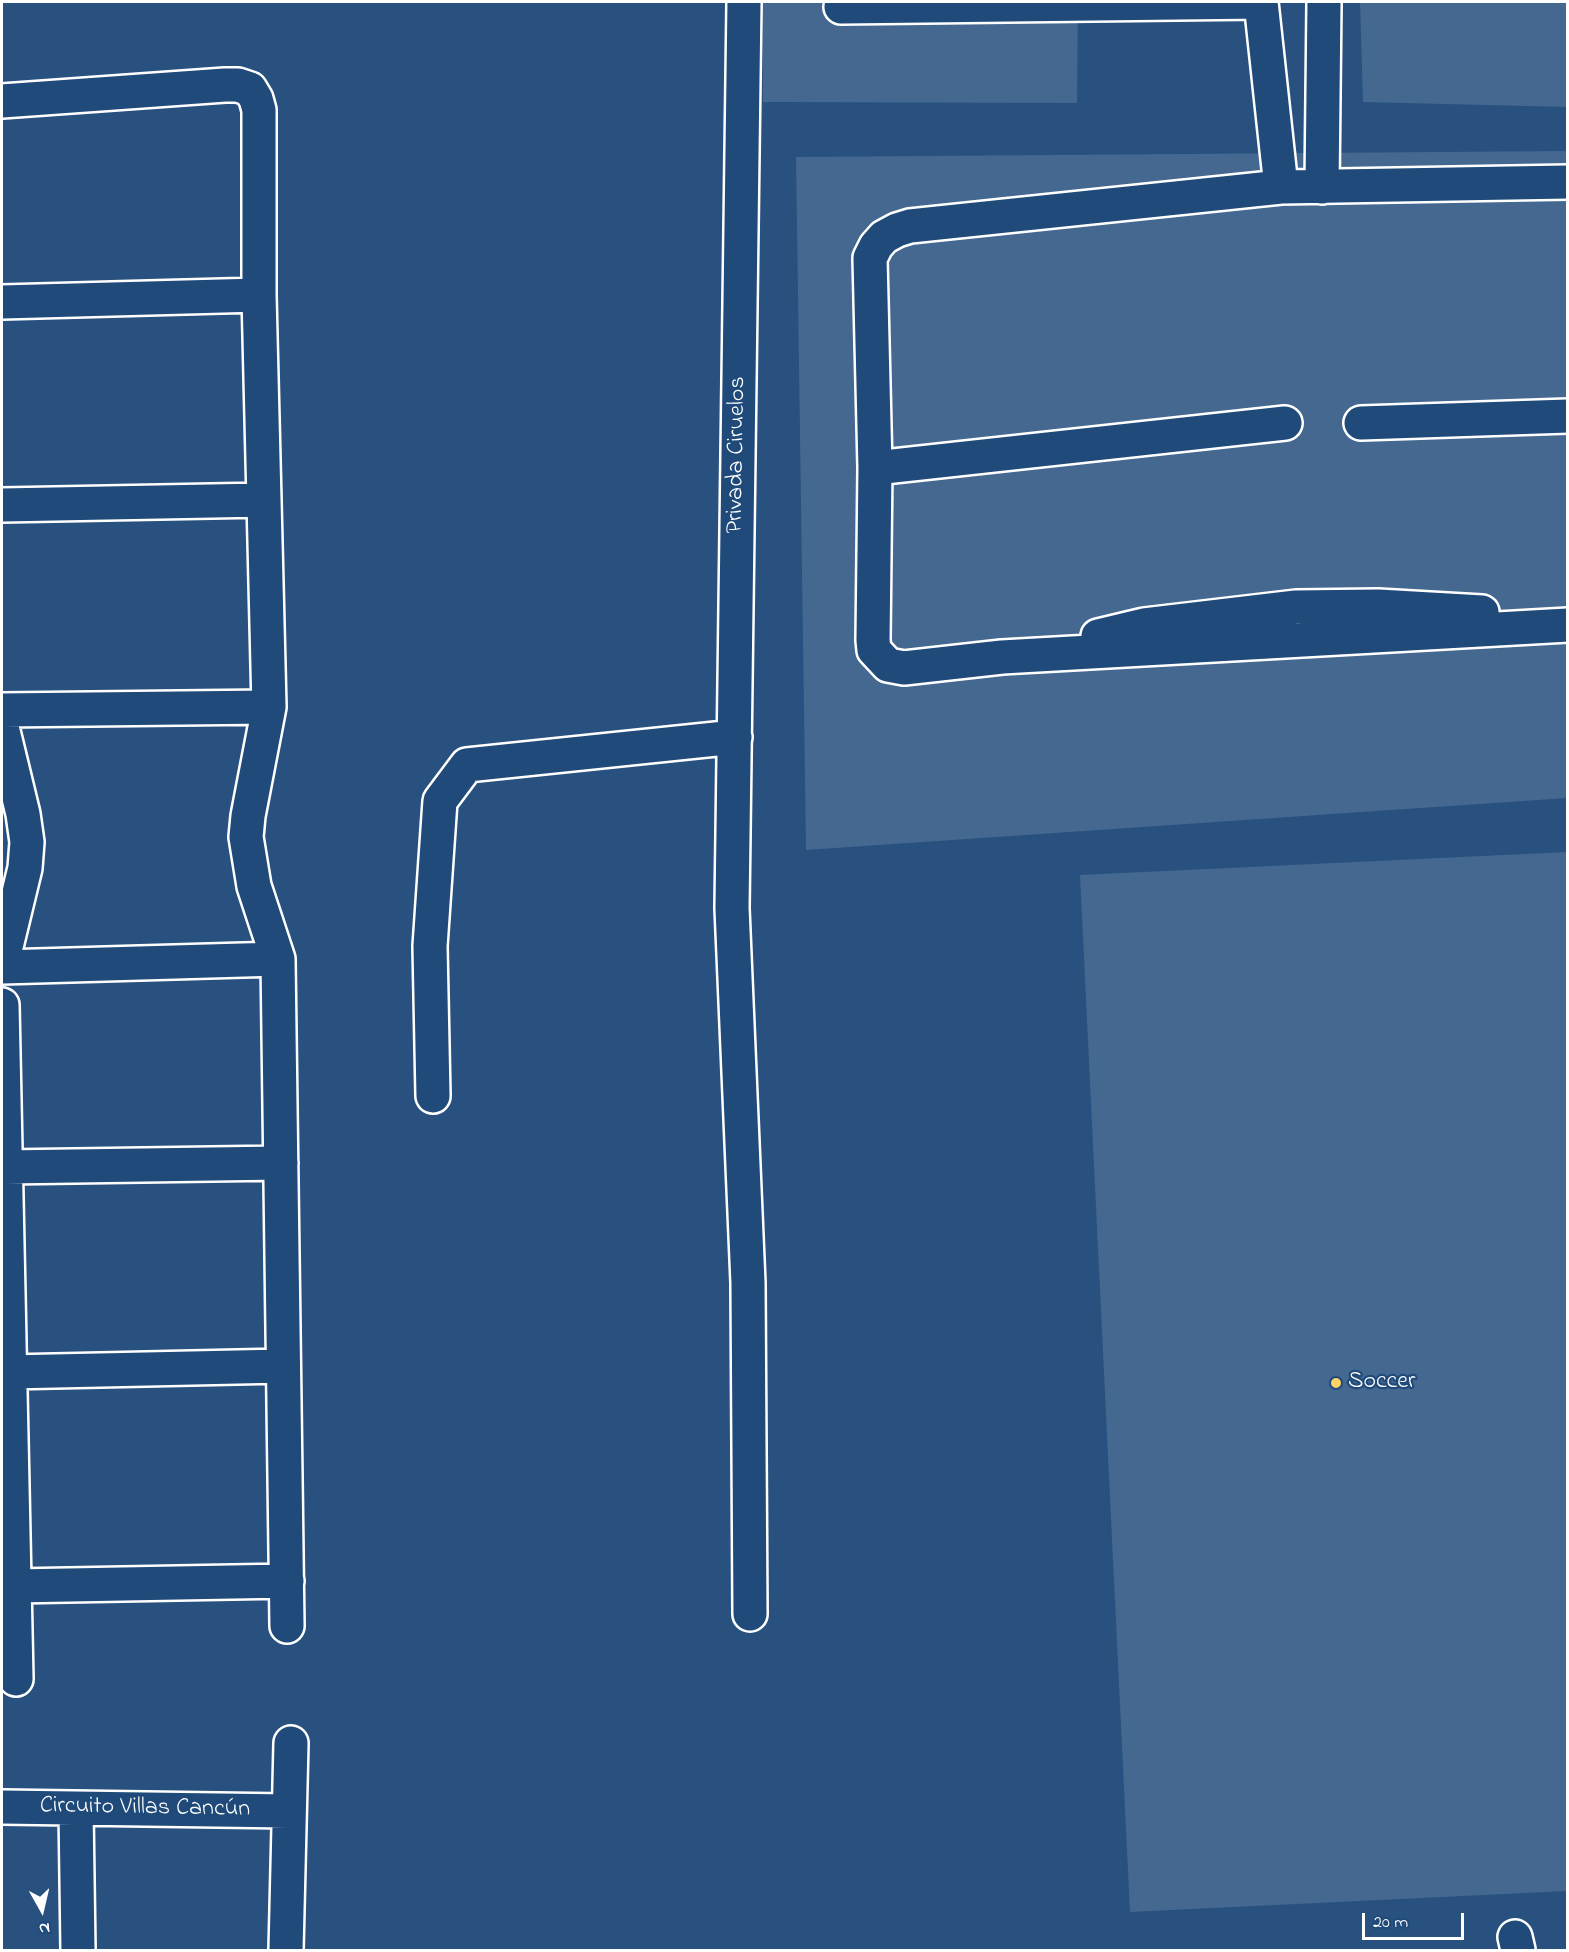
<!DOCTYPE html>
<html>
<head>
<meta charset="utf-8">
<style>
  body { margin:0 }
  #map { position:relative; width:1569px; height:1952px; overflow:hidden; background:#28517f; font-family:"Indie Flower",sans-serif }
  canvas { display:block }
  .frame { position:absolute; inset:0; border:3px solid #fff; pointer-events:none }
  .north { position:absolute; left:12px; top:1880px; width:60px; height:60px; -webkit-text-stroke:4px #1f4a7a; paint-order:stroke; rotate:172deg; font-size:16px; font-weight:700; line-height:24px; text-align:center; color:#fff }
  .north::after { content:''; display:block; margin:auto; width:21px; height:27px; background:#fff; clip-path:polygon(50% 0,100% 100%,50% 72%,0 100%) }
  .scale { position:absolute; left:1362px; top:1913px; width:102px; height:27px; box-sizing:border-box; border:3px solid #fff; border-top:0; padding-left:8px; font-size:18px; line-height:21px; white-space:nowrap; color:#fff; -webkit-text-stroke:4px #1f4a7a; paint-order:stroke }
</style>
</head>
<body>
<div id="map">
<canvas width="1569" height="1952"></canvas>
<div class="frame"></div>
<div class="north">N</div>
<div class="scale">20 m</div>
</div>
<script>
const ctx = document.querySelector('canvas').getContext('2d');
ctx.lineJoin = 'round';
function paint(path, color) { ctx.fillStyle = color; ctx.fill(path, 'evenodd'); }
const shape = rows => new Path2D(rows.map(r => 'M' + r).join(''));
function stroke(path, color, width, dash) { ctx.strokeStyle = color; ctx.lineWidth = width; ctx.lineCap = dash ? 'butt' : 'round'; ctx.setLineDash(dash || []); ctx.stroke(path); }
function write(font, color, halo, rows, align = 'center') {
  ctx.font = font + ' "Indie Flower",sans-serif'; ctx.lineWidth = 4.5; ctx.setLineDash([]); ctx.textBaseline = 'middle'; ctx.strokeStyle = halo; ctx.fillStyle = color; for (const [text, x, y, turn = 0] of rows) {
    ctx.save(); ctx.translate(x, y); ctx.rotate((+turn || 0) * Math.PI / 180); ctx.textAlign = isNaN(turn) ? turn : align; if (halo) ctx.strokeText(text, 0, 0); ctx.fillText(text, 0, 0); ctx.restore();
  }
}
paint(shape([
  [763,2,1078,2,1077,103,763,102],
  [1360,2,1567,2,1567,107,1363,102],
  [1567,151,1567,798,806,850,796,157],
  [1567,852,1567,1891,1130,1912,1080,875]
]), '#446890');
const minor = shape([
  [744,2,732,908,748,1283,750,1614],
  [841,7,1261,2,1281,187],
  [2,101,225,85,238,85,250,89,256,99,259,110,259,295,269,707,248,816,246,837,254,886,278,959,287,1626],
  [1568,182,1281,187,910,226,897,230,884,237,876,246,870,258,875,468,873,640,874,650,888,665,904,668,1002,657,1568,625],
  [1322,187,1324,2],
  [2,302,259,295],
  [1361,423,1568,416],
  [875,468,1285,423],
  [2,505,264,500],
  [1098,636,1144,625,1296,607,1378,606,1482,612],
  [2,710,269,707],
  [2,727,23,814,27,842,25,868,2,963],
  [2,967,278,959],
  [2,1005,16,1679],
  [433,1096,430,946,440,801,467,765,735,737],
  [5,1167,281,1163],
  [9,1372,283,1366],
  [14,1586,287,1581],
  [2,1807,289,1811],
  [76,1809,78,1950],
  [1515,1937,1518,1950],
  [286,1950,291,1743]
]);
stroke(minor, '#fff', 38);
stroke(minor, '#1f4a7a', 33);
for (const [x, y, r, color] of [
  [1336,1383,6,"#ffd166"]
]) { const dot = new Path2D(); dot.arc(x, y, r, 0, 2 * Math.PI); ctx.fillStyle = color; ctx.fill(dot); stroke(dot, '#1f4a7a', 2); }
write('24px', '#fff', '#1f4a7a', [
  ["Privada Ciruelos",738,455,-89],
  ["Circuito Villas Cancún",145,1809,1]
]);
write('24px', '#fff', '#1f4a7a', [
  ["Soccer",1348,1383]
], 'left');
</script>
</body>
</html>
